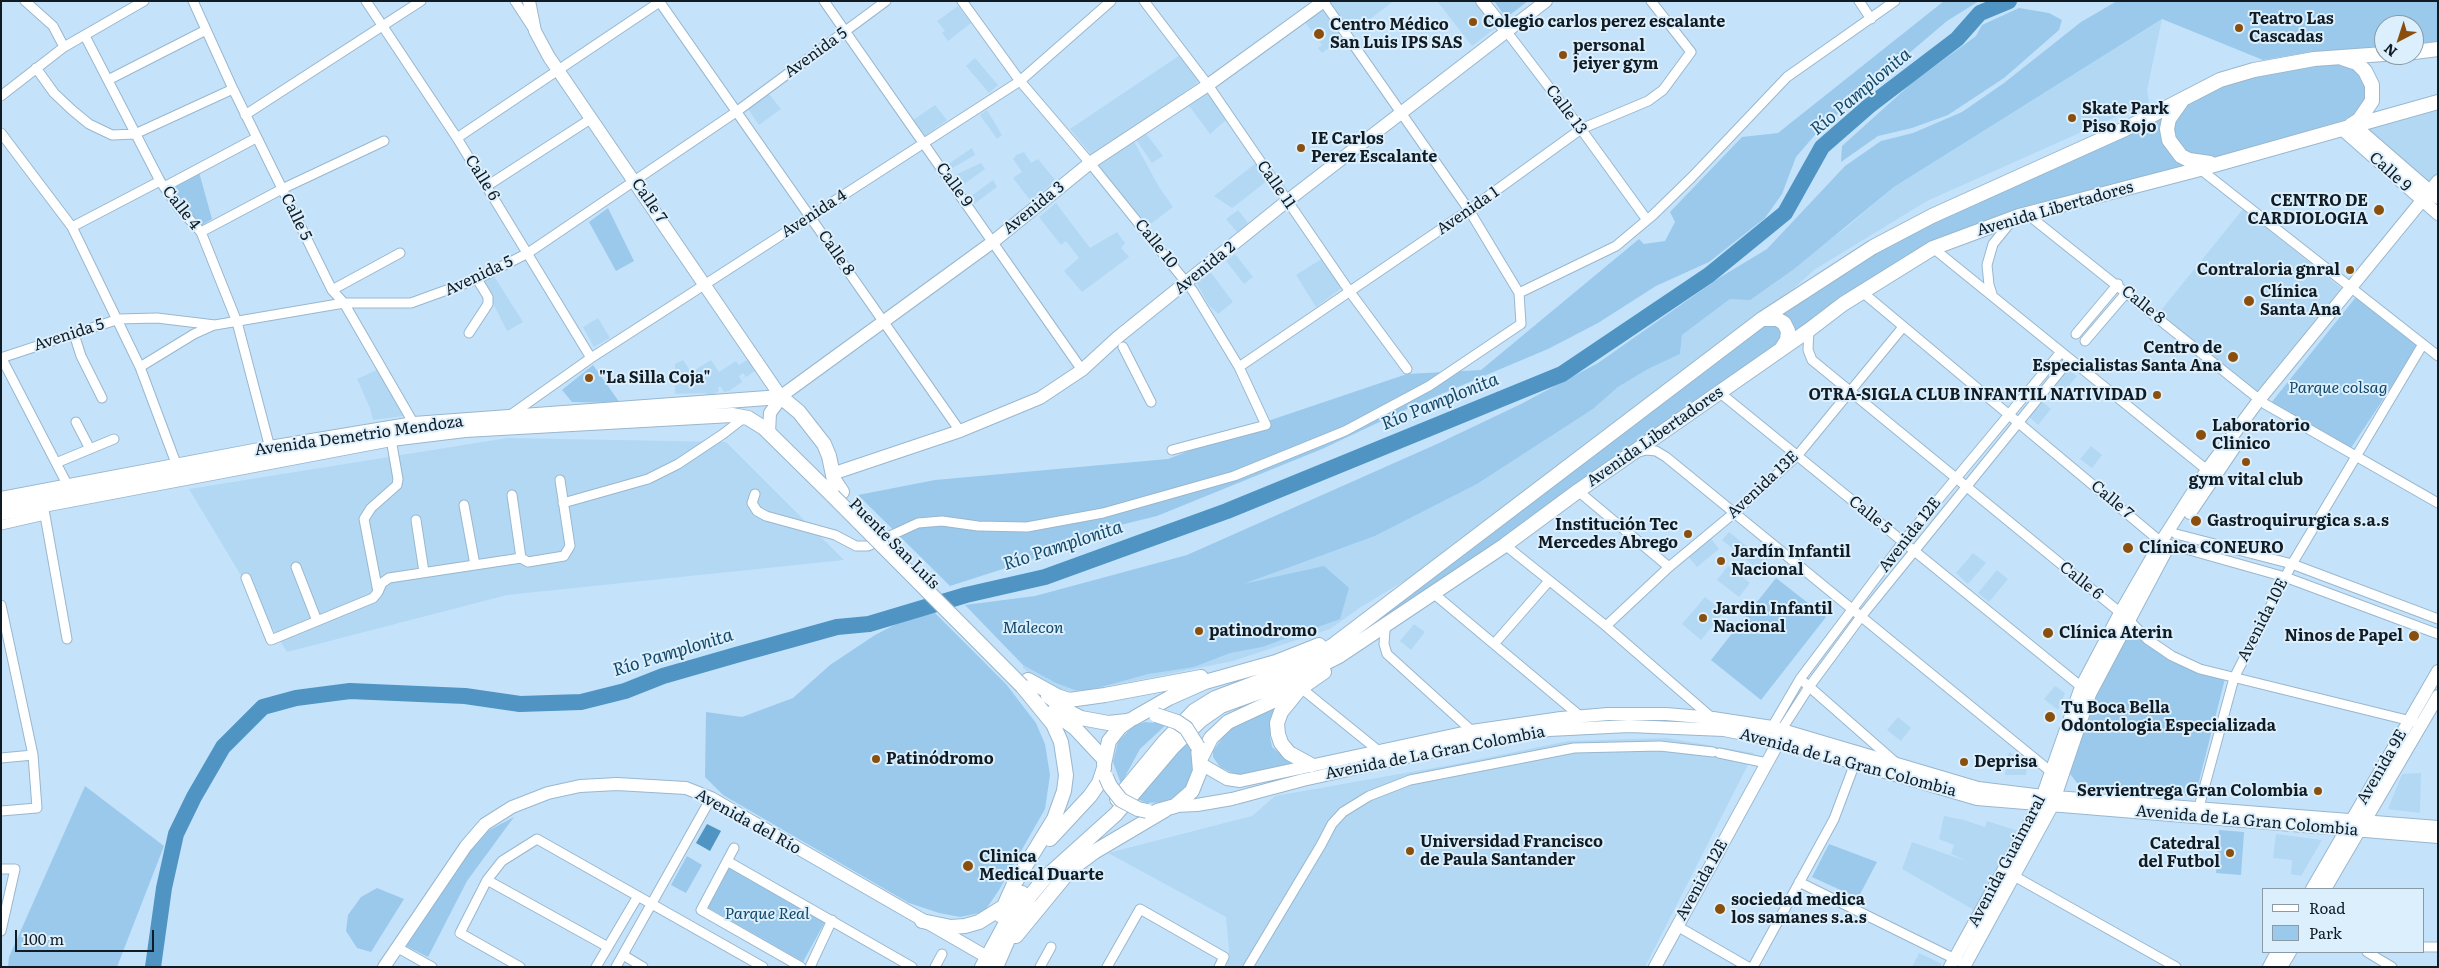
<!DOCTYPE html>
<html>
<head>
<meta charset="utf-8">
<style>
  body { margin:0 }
  #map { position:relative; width:2439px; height:968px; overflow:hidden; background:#c4e3fb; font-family:Literata,serif }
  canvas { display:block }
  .frame { position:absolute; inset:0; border:2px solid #101b23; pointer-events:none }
  .legend { position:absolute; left:2262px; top:888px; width:162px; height:65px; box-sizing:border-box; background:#dceffd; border:1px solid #8a9aa6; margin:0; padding:6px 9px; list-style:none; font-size:15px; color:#101b23 }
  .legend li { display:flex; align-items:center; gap:10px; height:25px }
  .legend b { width:25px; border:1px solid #8a9aa6 }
  .north { position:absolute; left:2374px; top:15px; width:50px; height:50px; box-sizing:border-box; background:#dceffd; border:1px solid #8a9aa6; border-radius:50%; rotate:220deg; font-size:14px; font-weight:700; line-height:20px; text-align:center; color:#101b23 }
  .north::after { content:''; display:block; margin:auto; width:18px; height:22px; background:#8b4f0d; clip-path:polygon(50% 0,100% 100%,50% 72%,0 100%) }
  .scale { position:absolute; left:15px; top:930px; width:139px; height:22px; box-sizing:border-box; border:2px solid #101b23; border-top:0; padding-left:6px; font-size:15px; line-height:18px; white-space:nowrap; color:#101b23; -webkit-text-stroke:4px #dceffd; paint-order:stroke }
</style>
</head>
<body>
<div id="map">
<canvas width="2439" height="968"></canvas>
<div class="frame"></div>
<ul class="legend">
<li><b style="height:6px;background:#fff"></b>Road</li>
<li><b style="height:14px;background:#9ac9ec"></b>Park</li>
</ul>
<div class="north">N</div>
<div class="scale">100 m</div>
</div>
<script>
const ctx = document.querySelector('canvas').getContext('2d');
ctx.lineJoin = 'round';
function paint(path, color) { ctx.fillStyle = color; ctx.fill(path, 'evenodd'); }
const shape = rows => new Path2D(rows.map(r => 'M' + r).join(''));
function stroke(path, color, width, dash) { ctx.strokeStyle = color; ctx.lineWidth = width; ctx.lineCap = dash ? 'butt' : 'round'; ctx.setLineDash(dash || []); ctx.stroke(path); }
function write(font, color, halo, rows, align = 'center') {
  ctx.font = font + ' Literata,serif'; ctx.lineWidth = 4; ctx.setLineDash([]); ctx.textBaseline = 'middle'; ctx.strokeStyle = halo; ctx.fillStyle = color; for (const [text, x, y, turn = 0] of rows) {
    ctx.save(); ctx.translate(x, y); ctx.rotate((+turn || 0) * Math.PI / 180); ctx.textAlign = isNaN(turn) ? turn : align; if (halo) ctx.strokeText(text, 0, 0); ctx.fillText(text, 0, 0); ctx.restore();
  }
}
paint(shape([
  [1327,1,1394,1,1349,35],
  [1437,1,1478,1,1497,27,1472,46],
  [958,6,971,23,948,41,942,33,945,31,937,21],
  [1322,10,1343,38,1322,53,1318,48,1322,45,1305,22],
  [2162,19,2147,90,2149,102,1927,201,1814,270,1793,289,1431,565,1361,607,1330,629,1233,661,1079,692,1047,687,1023,668,1023,665,1028,665,1210,595,1375,536,1477,484,1593,409,1618,387,1648,369,1680,354,1682,335,1730,299,1750,299,1848,226,1894,187],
  [1180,55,1201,80,1094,158,1070,129],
  [975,58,998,85,989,93,966,66],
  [1205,89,1226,120,1210,134,1187,103],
  [769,94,781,109,759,125,748,109],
  [935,105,947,120,925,136,913,120],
  [2438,107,2438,178,2429,189,2363,128],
  [987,110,1002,135,997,139,980,115],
  [1144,131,1163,156,1152,163,1135,138],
  [1130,134,1159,187,1173,207,1148,226,1096,165],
  [972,148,975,155,951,169,947,165],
  [1024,152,1031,163,1038,159,1056,181,1030,200,1013,178,1022,172,1013,159,1016,155],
  [981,163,985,169,963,185,955,175],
  [1256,163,1268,180,1244,199,1232,208,1214,196],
  [993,180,997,187,974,204,970,197],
  [1056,203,1090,248,1117,232,1125,243,1121,248,1129,257,1082,292,1064,271,1079,258,1066,241,1061,245,1039,217],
  [2243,209,2341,288,2256,393,2158,314],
  [1238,210,1248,223,1237,232,1226,219],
  [1235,254,1253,277,1244,284,1226,261],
  [1323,258,1343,287,1316,307,1296,275],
  [1209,270,1233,302,1218,314,1208,304,1195,280],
  [494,276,523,322,507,331,482,281],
  [598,318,610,338,594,347,583,327],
  [752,357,759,368,746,377,743,373,739,376,742,382,729,391,724,392,720,386,718,388,719,391,712,395,707,395,705,393,675,394,675,364,683,360,695,378,692,372,711,360,719,372,736,361,739,365],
  [2065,367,2077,376,2063,393,2051,384],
  [379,369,402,409,403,416,373,420,370,408,357,379],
  [2039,399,2051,409,2038,425,2027,415],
  [507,438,726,442,844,560,507,595,287,652,189,489],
  [2091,446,2102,455,2092,468,2080,459],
  [1729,532,1771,566,1764,574,1722,540],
  [1709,536,1719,549,1697,567,1687,555],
  [1973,553,1986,563,1968,584,1956,573],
  [1728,566,1750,583,1739,597,1717,580],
  [1997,570,2008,579,1989,602,1978,593],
  [1705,597,1724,612,1701,640,1682,624],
  [1414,624,1425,632,1411,650,1400,641],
  [2055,686,2065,693,2058,710,2044,699],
  [1898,717,1911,728,1901,741,1887,730],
  [1667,738,1754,753,1645,967,1227,967,1229,950,1226,917,1108,853,1252,816,1275,796,1456,764,1568,741],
  [2009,752,2027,766,2026,775,2005,775],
  [2421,773,2420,813,2388,809,2402,774],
  [1944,816,1964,820,1985,827,1987,821,2018,831,1974,910,1902,869,1912,842,1969,862,1951,854,1954,845,1939,839],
  [2276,834,2322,840,2301,876,2291,874,2292,860,2273,858],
  [1919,953,1942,964,1940,967,1912,967]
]), '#b2d8f4');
paint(shape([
  [1494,1,1528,1,1506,18],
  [1944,1,1979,1,1947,21,1821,128,1796,157,1782,194,1765,218,1709,262,1656,286,1598,323,1548,349,1420,403,1322,449,1157,516,1108,528,1071,547,950,586,858,495,935,480,1168,459,1259,424,1407,374,1481,370,1639,239,1644,244,1665,241,1675,222,1670,212,1742,137,1778,133],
  [2117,1,2438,1,2438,45,2414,49,2414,25,2384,25,2384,50,2304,53,2263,60,2162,19,1894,187,1794,269,1750,300,1730,299,1682,335,1680,354,1648,369,1618,387,1593,409,1477,484,1375,536,1243,584,1324,566,1349,588,1340,619,1262,647,1230,653,1194,667,1148,674,1090,690,1075,690,1056,683,1023,665,965,605,1035,596,1187,555,1437,444,1521,404,1598,363,1719,278,1767,249,1845,166,1881,141,1913,133,1962,112,2004,83,2081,22],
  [2019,8,2049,13,2062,20,2059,30,2004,78,1948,115,1912,128,1878,136,1841,162,1842,146,1913,82,1976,36,1982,25],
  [2328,61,2354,66,2369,89,2366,101,2355,117,2213,158,2190,158,2173,140,2171,120,2183,104,2226,81],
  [2171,109,2164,127,2194,166,1933,246,1789,341,1777,317,1873,249],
  [199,172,212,219,199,227,167,188],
  [608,208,634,261,616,271,589,222],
  [2356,297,2419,345,2351,448,2271,403],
  [1777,320,1786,340,1565,497,1348,641,1762,321],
  [593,365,620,403,572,402,562,390],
  [1776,578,1826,617,1761,700,1711,660],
  [932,610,1006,684,1036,723,1045,744,1050,775,1045,809,999,890,984,912,960,917,939,913,909,903,723,795,705,777,706,712,742,717,793,698,830,665,875,635,904,620],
  [2132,628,2175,659,2227,671,2195,797,2081,788,2067,770,2093,701],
  [1285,700,1275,712,1270,724,1270,737,1272,747,1292,764,1252,774,1234,774,1220,767,1213,757,1213,751,1227,731],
  [1145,722,1167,724,1140,749,1121,784,1113,762,1118,742,1133,726],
  [1185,740,1190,748,1194,764,1192,775,1183,791,1166,802,1147,803,1137,799,1163,771],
  [85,786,164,846,117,967,8,967,9,957],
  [514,817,467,881,428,957,402,944,480,835],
  [2219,830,2244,832,2241,875,2216,873],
  [1829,844,1877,862,1858,898,1812,877],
  [687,856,702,865,686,893,671,885],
  [730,865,826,920,803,962,707,907],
  [377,888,404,899,371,952,357,948,346,931,348,915,361,897]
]), '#9ac9ec');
paint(shape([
  [707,824,721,831,710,851,696,843]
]), '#4f94c3');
stroke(shape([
  [153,967,164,888,176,834,194,797,223,747,263,707,296,698,350,691,465,696,520,704,581,702,625,691,663,676,736,655,837,627,869,624,966,595,1045,577,1227,511,1562,374,1709,275,1785,213,1822,147,1869,106,1957,39,1980,13,2009,1]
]), '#4f94c3', 16);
const street = shape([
  [25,1,53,26,64,47],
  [193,1,233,89,332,290,344,303,414,424],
  [366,1,457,138,591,358],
  [515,1,532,27],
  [659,1,960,431],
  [824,1,1082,370],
  [962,1,1020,81,1090,163,1193,291,1239,367,1266,425,1172,450],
  [1144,1,1208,85,1350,292,1407,369],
  [1323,1,1469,210,1519,293],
  [1859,1,1871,19],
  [1507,32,1581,129,1647,220],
  [85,36,160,181,179,208,201,232,237,322,270,448],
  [36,68,54,93,72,110,89,124,112,135,135,134,233,89],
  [108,80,206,30],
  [1,96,64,47,144,1],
  [245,115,421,1],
  [1,133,72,227,140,367,177,466],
  [457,138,661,1],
  [2200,169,2438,356],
  [487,186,592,118],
  [164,187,256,138],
  [2027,214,2265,404,2438,503],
  [72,227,160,181],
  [201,232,282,189,384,141],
  [1933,248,2207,470],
  [332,290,400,253],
  [1861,291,2161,542,2285,577,2438,634],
  [1992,294,1989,285,1987,265,1993,244,2010,223],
  [1809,330,1808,350,1812,360,2128,619,2147,639,2172,656,2200,669,2415,722],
  [469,333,488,304,488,297,477,279],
  [74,334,81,356,102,398],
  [2076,334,2118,284],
  [2085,341,2127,292],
  [1123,347,1151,402],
  [1,357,68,486],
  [1,358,119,319,157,318,215,325,344,303,411,303,477,279,528,253,736,112,886,1],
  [140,367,194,334,214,325],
  [1239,367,1469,210,1581,129,1648,101,1663,90,1691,52,1651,1],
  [1719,392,2084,689],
  [509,416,591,358,1020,81,1111,1],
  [76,422,90,449],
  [1639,452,1646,450,1656,451,1666,457,2050,771],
  [56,463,114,439],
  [1578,491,1669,567],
  [755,494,752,503,757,511,766,516,835,535,856,546,868,546,918,523,942,521,978,526,1027,527,1103,513,1234,476,1345,431,1429,386,1521,324,1519,293,1616,246,1653,215,1692,177,1787,77,1895,1],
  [512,495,521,558],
  [563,503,648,479,678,464,723,434,745,417],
  [43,504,67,639],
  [464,505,475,565],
  [416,520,424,572],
  [1,525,45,515],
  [2176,534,2292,564,2438,619],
  [1505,545,1606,626,1712,718],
  [296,567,317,621],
  [246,578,271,640,373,598,378,592,382,583,389,578,521,558,528,562,564,556,570,546,560,480],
  [378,592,364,519,371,508,397,485,398,479,391,439],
  [1433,593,1580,716],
  [1,605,33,755,37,808,1,811],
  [1388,623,1385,630,1384,644,1387,654,1472,731],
  [1606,626,1669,567,1734,513,1797,456,1903,327],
  [1494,644,1549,581],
  [1805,683,1895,762],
  [1301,688,1380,752],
  [1772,727,1800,679,1903,542,2061,352],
  [1782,729,1809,687,1860,618,2070,359],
  [1719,753,1767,763],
  [1,758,33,755],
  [2199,807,2234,678,2292,564,2423,344],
  [734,848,701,910,801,967],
  [727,861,912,967],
  [1,869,15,869,1,931],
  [2014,876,2176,967],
  [487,880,608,947],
  [1799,882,1959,961],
  [1677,926,1748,967],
  [2423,947,2438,947],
  [398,948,432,967],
  [2367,952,2392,967],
  [623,955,643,967],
  [520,967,460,933,487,880,502,861,537,839,763,967],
  [596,967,638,896],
  [616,967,711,798],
  [810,967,832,920],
  [935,967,942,954],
  [1040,967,1051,947],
  [1107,967,1140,909,1224,957,1219,967],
  [1248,967,1321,845,1332,824,1343,812,1369,796,1410,780,1574,748,1660,746,1713,752],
  [1753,967,1834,819,1855,763]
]);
const secondary = shape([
  [529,1,535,31,549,57,781,397],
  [1482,1,1507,32],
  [2355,126,2438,198],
  [2343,130,2438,214],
  [769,433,770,413,784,394,994,241,1090,163,1208,85,1324,1],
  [832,474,960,431,1040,398,1082,370,1118,337,1287,201,1546,1],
  [2190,513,2236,445],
  [1201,764,1227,779,1240,781,1472,731,1561,718,1608,714,1666,714,1713,718,1772,727,1978,788,2043,796,2438,827],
  [1175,806,1197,805,1232,799,1303,780,1475,742,1549,730,1629,726,1724,730,1779,741,1977,799,2438,837],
  [2312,889,2438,671],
  [2325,889,2438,696],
  [384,967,466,846,485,824,512,807,548,793,580,786,617,784,686,788,711,798,987,957],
  [1655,967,1779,741],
  [1950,967,2039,806,2081,687,2120,613,2161,542,2207,470,2259,400,2438,181],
  [1964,967,2052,806,2090,694,2167,549],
  [2269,967,2277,952],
  [2281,967,2290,952]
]);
const primary = shape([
  [2414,52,2438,49],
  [2342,58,2357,63,2365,71,2372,85,2372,101,2359,120,2351,125],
  [2181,102,2169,119,2167,129,2169,140,2181,156,2189,160,2210,163],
  [1762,319,1777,319,1784,323,1788,331,1787,340,1782,348],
  [1,499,270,448,414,424,781,397,799,412,824,444,829,456,834,480,842,492],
  [1,513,391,439,465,430,732,415,748,418,764,428,833,496],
  [1028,680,1057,696,1069,700,1105,695,1201,677],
  [1298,691,1281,712,1277,723,1278,734,1281,743,1289,753,1311,765],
  [1048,696,1069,712,1081,718,1108,723,1127,721],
  [1053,712,1075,728,1104,759],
  [1134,718,1169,698,1205,682,1276,662,1319,645],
  [1201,758,1211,738,1228,722,1301,688,1324,672],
  [1104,764,1109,741,1120,727,1130,720],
  [1117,799,1165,741,1194,711,1215,698,1284,672,1332,646,1762,319,1873,247,1932,216,2125,129,2220,80,2254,70,2314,59,2384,54],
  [1157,811,1175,806,1192,791,1200,771,1198,748],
  [1050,839,1090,796,1099,783,1104,768],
  [1000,915,1013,886,1054,819,1064,791,1066,775,1061,742,1053,724,1022,686],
  [922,921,951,927,965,926,979,922,1003,907],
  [1016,936,1071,869,1094,852,1165,810],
  [982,967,1022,893],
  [996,967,1017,919,1030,896,1045,878,1116,814,1173,747,1201,720,1221,706,1287,682,1339,656,1505,545,1578,491,1809,330,1843,304,1933,248,2019,216,2200,169,2438,102]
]);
stroke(street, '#99b7ce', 11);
stroke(secondary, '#99b7ce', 14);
stroke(primary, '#99b7ce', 16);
stroke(street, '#fff', 9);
stroke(secondary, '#fff', 12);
stroke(primary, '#fff', 14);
const primaryBridge = shape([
  [833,496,1022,686],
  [1156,715,1177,722,1186,728,1198,747],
  [1106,777,1110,786,1121,800,1138,809,1147,811]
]);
stroke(primaryBridge, '#99b7ce', 16, []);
stroke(primaryBridge, '#fff', 14);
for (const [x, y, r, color] of [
  [1473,22,5,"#8b4f0d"],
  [2239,28,5,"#8b4f0d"],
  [1319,34,6,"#8b4f0d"],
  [1563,55,5,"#8b4f0d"],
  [2072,118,5,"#8b4f0d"],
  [1301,148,5,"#8b4f0d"],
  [2379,210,6,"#8b4f0d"],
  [2350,270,5,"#8b4f0d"],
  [2249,301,6,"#8b4f0d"],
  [2233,357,6,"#8b4f0d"],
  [589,378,5,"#8b4f0d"],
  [2157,395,5,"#8b4f0d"],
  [2201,435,6,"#8b4f0d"],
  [2246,462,5,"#8b4f0d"],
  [2196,521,6,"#8b4f0d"],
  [1688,534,5,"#8b4f0d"],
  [2128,548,6,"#8b4f0d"],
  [1721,561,5,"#8b4f0d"],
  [1703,618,5,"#8b4f0d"],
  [1199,631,5,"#8b4f0d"],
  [2048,633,6,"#8b4f0d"],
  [2414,636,6,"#8b4f0d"],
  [2050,717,6,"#8b4f0d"],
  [876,759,5,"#8b4f0d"],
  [1964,762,5,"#8b4f0d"],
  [2318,791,5,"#8b4f0d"],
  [1410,851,5,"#8b4f0d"],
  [2230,853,5,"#8b4f0d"],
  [968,866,6,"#8b4f0d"],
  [1720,909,6,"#8b4f0d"]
]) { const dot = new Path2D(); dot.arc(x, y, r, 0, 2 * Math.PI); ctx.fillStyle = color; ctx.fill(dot); stroke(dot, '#dceffd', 2); }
write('bold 16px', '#101b23', '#dceffd', [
  ["Teatro Las",2249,19],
  ["Cascadas",2249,37],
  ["Colegio carlos perez escalante",1483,22],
  ["Centro Médico",1330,25],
  ["San Luis IPS SAS",1330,43],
  ["personal",1573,46],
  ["jeiyer gym",1573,64],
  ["Skate Park",2082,109],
  ["Piso Rojo",2082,127],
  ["IE Carlos",1311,139],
  ["Perez Escalante",1311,157],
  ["CENTRO DE",2368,201,"right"],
  ["CARDIOLOGIA",2368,219,"right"],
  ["Contraloria gnral",2340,270,"right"],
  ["Clínica",2260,292],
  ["Santa Ana",2260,310],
  ["Centro de",2222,348,"right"],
  ["Especialistas Santa Ana",2222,366,"right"],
  ["\"La Silla Coja\"",599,378],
  ["OTRA-SIGLA CLUB INFANTIL NATIVIDAD",2147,395,"right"],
  ["Laboratorio",2212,426],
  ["Clinico",2212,444],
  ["gym vital club",2246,480,"center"],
  ["Gastroquirurgica s.a.s",2207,521],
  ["Institución Tec",1678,525,"right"],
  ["Mercedes Abrego",1678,543,"right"],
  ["Clínica CONEURO",2139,548],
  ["Jardín Infantil",1731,552],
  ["Nacional",1731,570],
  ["Jardin Infantil",1713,609],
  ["Nacional",1713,627],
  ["patinodromo",1209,631],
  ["Clínica Aterin",2059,633],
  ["Ninos de Papel",2403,636,"right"],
  ["Tu Boca Bella",2061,708],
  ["Odontologia Especializada",2061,726],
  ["Patinódromo",886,759],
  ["Deprisa",1974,762],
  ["Servientrega Gran Colombia",2308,791,"right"],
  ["Universidad Francisco",1420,842],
  ["de Paula Santander",1420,860],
  ["Catedral",2220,844,"right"],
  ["del Futbol",2220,862,"right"],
  ["Clinica",979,857],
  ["Medical Duarte",979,875],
  ["sociedad medica",1731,900],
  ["los samanes s.a.s",1731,918]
], 'left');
write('16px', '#101b23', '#dceffd', [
  ["Avenida 5",816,53,-36],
  ["Calle 13",1566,110,53],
  ["Calle 9",2390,172,42],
  ["Calle 6",482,178,58],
  ["Calle 9",954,185,54],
  ["Calle 11",1276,185,55],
  ["Calle 7",649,201,56],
  ["Calle 4",181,208,52],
  ["Avenida 3",1034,208,-39],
  ["Avenida Libertadores",2055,209,-16],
  ["Avenida 1",1468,211,-35],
  ["Avenida 4",814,214,-33],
  ["Calle 5",296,217,64],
  ["Calle 10",1156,244,51],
  ["Calle 8",836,253,55],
  ["Avenida 2",1205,268,-39],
  ["Avenida 5",479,276,-25],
  ["Calle 8",2143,305,39],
  ["Avenida 5",69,335,-18],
  ["Avenida Demetrio Mendoza",359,436,-8],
  ["Avenida Libertadores",1655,437,-35],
  ["Avenida 13E",1763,485,-43],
  ["Calle 7",2112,500,40],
  ["Calle 5",1870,515,39],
  ["Avenida 12E",1910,535,-52],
  ["Puente San Luís",894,544,45],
  ["Calle 6",2081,581,39],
  ["Avenida 10E",2263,620,-63],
  ["Avenida de La Gran Colombia",1435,753,-11],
  ["Avenida de La Gran Colombia",1848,763,15],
  ["Avenida 9E",2382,767,-60],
  ["Avenida de La Gran Colombia",2247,821,5],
  ["Avenida del Río",748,822,29],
  ["Avenida Guaimaral",2007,861,-62],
  ["Avenida 12E",1702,880,-61]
]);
write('italic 16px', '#114768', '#dceffd', [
  ["Parque colsag",2338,388],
  ["Malecon",1033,628],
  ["Parque Real",767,914]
]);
write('italic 18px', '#124869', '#dceffd', [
  ["Río Pamplonita",1861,92,-40],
  ["Río Pamplonita",1440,402,-22],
  ["Río Pamplonita",1063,546,-18],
  ["Río Pamplonita",673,653,-17]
]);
</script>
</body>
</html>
